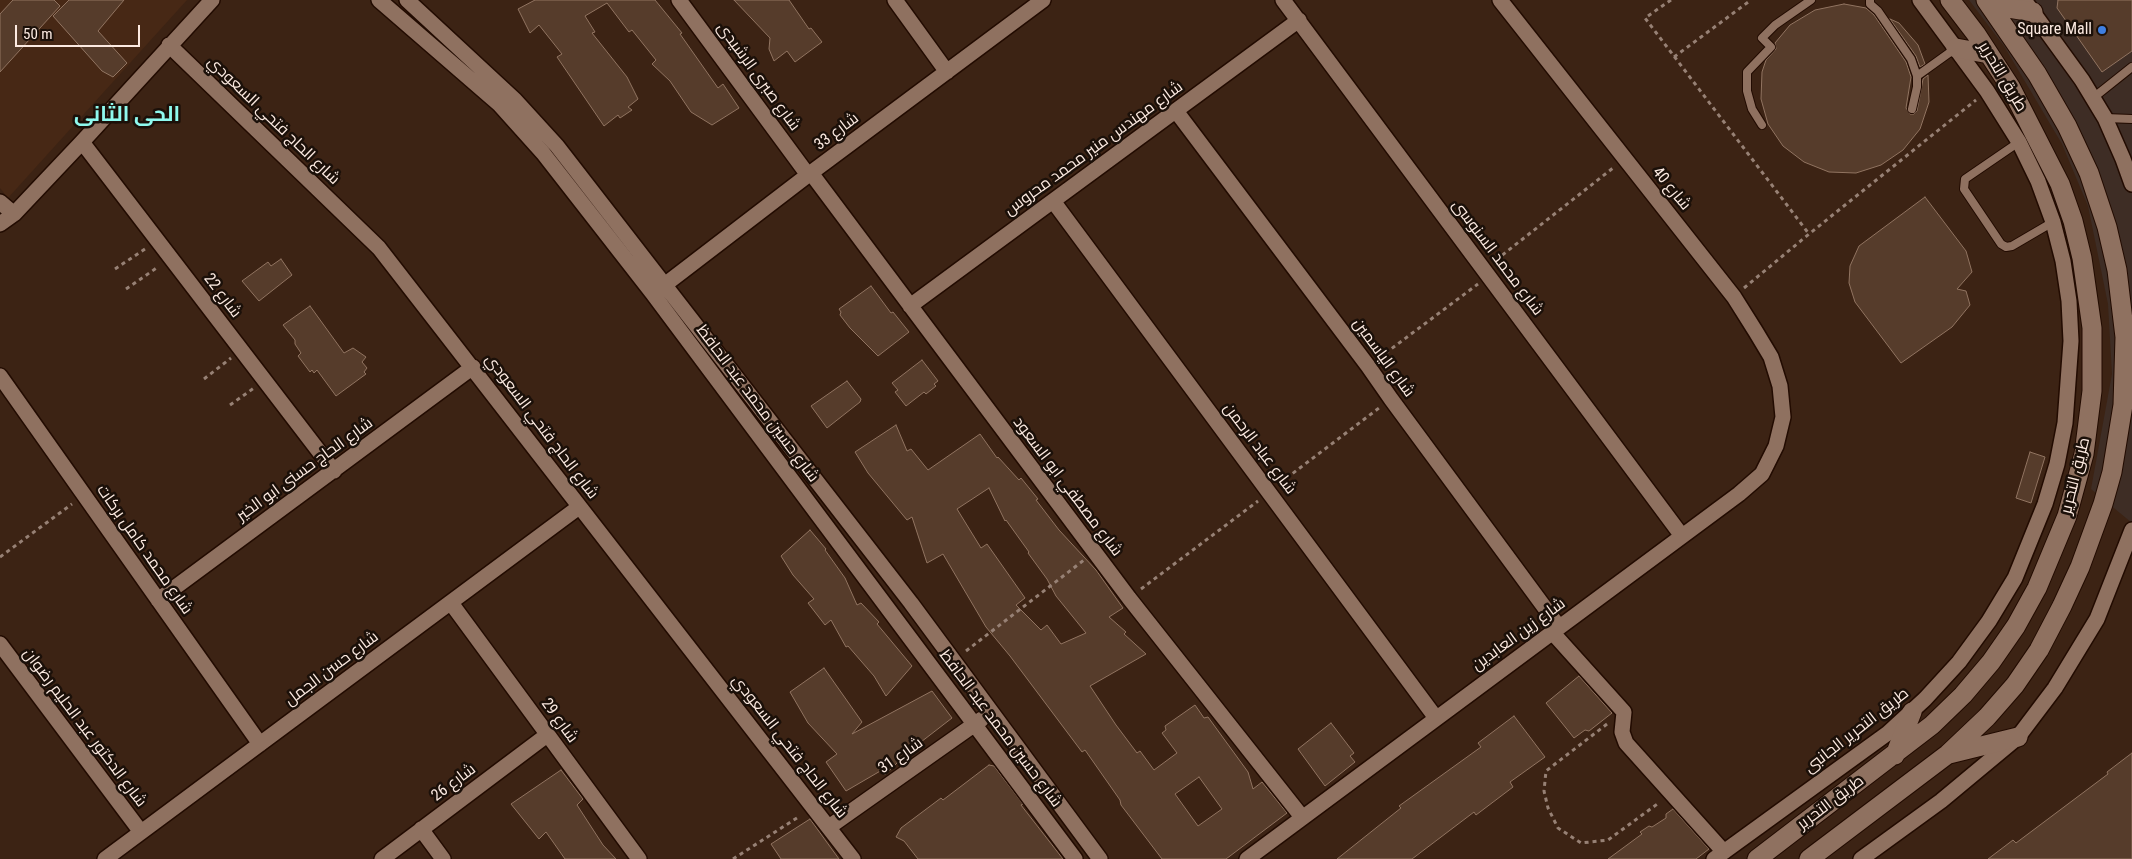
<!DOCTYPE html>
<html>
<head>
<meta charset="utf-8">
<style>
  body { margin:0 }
  #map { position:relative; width:2132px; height:859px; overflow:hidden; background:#3c2314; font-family:"Roboto Condensed",sans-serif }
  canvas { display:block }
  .scale { position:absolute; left:15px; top:25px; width:125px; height:22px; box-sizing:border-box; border:2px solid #fceae1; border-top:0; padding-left:6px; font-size:15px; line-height:18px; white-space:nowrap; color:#fceae1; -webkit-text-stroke:4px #1b1009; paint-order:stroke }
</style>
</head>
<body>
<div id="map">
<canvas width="2132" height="859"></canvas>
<div class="scale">50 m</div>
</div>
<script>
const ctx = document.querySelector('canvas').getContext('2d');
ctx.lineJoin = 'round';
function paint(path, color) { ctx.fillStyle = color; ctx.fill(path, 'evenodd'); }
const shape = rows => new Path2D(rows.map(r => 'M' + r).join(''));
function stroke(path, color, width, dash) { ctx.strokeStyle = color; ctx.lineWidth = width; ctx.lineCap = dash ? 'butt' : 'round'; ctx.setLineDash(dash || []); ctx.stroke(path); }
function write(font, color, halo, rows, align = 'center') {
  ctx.font = font + ' "Roboto Condensed",Cairo,sans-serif'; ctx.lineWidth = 5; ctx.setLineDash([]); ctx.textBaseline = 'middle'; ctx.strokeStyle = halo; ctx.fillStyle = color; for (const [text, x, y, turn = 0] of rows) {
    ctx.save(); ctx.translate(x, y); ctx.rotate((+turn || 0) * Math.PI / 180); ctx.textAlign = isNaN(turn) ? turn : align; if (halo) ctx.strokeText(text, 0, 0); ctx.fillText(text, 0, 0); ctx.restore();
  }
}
paint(shape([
  [1969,0,2132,0,2132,523,2091,489,2112,374,2108,304,2088,206,2062,144,2004,46]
]), '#3e2d25');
paint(shape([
  [0,0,187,0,8,198,0,188]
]), '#472815');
const building = shape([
  [13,0,54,0,60,6,0,72,0,14,13,0],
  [69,0,124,0,98,31,127,63,113,77,102,71,53,16,69,0],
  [535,0,655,0,682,33,680,34,718,88,723,84,739,108,712,125,691,112,670,81,652,64,656,60,632,30,629,32,607,3,585,16,595,32,592,33,627,77,638,99,628,107,632,110,620,118,618,115,604,126,557,57,562,54,539,25,530,33,518,9,535,0],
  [734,0,789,0,809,29,811,28,822,42,795,62,787,51,774,61,769,49,770,38,734,0],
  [2058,0,2132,0,2132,51,2102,72,2057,8,2058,0],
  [1844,4,1866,8,1874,15,1906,62,1911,77,1906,108,1910,114,1914,114,1917,111,1923,79,1928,75,1929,102,1920,129,1903,150,1881,165,1856,173,1829,172,1804,162,1783,146,1768,124,1761,99,1762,72,1766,60,1776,49,1775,43,1790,25,1815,10,1844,4],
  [1890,19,1899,23,1918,45,1925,64,1920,67,1916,56,1890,19],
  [1925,197,1966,251,1972,272,1957,289,1966,291,1970,305,1952,327,1901,363,1855,302,1849,283,1850,266,1859,246,1925,197],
  [281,259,292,275,259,301,242,281,268,262,271,266,281,259],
  [871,286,891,313,893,312,909,332,878,356,850,328,840,315,841,312,839,309,871,286],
  [310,306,344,353,353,348,366,357,362,362,367,368,364,372,366,374,336,396,317,370,314,373,312,370,310,372,298,356,301,353,295,344,295,340,283,325,310,306],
  [922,360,938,381,934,384,936,386,926,394,924,392,906,406,895,392,898,390,892,383,922,360],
  [847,381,861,399,860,402,827,428,811,406,847,381],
  [896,425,907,451,911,449,928,470,980,434,997,458,998,457,1019,480,1021,478,1038,499,1036,500,1059,530,1096,570,1123,608,1109,617,1126,632,1124,634,1146,654,1090,686,1116,725,1137,753,1140,751,1154,770,1177,753,1162,733,1166,730,1165,726,1195,705,1204,718,1208,717,1248,772,1253,789,1262,782,1287,813,1226,859,1162,859,1121,805,1120,800,1085,750,1082,752,1010,656,986,627,943,554,927,563,912,517,907,520,868,473,855,452,896,425],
  [989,488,1005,521,1006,520,1029,552,1028,553,1047,579,1056,596,1086,633,1061,644,1047,625,1041,630,1016,605,1025,598,987,544,981,548,957,509,989,488],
  [1199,777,1222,809,1198,826,1175,794,1199,777],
  [2030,452,2045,457,2031,503,2016,498,2030,452],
  [810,530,826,549,825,550,845,578,857,605,861,603,879,622,877,624,912,666,886,696,874,676,848,646,846,647,831,620,825,625,808,603,814,599,793,575,781,556,810,530],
  [824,668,862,722,852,734,932,691,952,718,908,752,885,775,882,770,846,791,826,762,837,754,808,723,790,692,824,668],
  [1579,676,1612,713,1589,731,1585,730,1574,738,1546,703,1579,676],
  [1514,716,1545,757,1510,782,1513,787,1476,815,1474,812,1412,859,1337,859,1401,808,1399,806,1481,747,1478,743,1514,716],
  [1331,723,1354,753,1350,756,1355,762,1325,786,1298,749,1331,723],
  [2132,753,2132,859,1988,859,2013,840,2016,843,2108,774,2107,772,2132,753],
  [989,765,994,766,1023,804,1021,805,1063,859,918,859,904,841,896,837,901,828,941,798,943,800,989,765],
  [561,770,583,799,577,805,603,845,616,859,565,859,546,832,539,839,511,804,561,770],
  [1673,809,1709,849,1696,859,1608,859,1642,834,1640,832,1649,826,1652,827,1666,818,1666,814,1673,809],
  [810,819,839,859,781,859,771,844,810,819]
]);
paint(building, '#563c2b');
stroke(building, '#917461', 1);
const service = shape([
  [1870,0,1870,4,1878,11,1911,59,1917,76,1917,87,1912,109],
  [1917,76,1956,48],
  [2093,98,2132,67],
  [2105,118,2132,119],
  [1762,125,1752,109,1747,91,1747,72,1771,47,1762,38,1775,25,1811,0],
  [2019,142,1965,179,1964,189,2001,244,2006,247,2012,246,2053,222]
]);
const minor = shape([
  [379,0,499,104,543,153,653,294,1075,859],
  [407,0,515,100,557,146,911,603,1100,859],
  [679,0,808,175],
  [895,0,947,72],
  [1283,0,1682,536],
  [2024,0,2082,80,2105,118,2123,159,2132,184],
  [169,45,379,248,853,859],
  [1176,111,1368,366,1391,399,1559,627],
  [82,142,334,471],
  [811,173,1129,598,1302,817],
  [1053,201,1436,718],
  [0,202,14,214],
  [0,224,14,214,82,142,212,0],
  [658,290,808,175,1043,0],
  [910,306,1299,20],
  [0,376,260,744],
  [158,600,473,367],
  [451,603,639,859],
  [1552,632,1624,712,1622,732,1626,743,1724,852],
  [0,644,141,832],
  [829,827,982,719],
  [421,829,443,859],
  [105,859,579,507],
  [382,859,547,735],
  [1247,859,1739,494,1762,474,1776,446,1783,417,1780,386,1771,357,1756,332,1734,297,1500,0],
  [1714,859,1888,733,1925,699,1959,662,1989,621,2015,578,2045,504,2057,464,2065,423,2071,341,2069,301,2063,261,2053,222,2038,181,2019,142,1987,91,1920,0],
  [1861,859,1941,801,2018,737,2055,688,2097,619,2132,530]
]);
const tertiary = shape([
  [1990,5,2033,12],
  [1956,48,1989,54],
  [1949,754,2018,737],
  [1895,755,1912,712],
  [1757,859,1932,725,1963,695,1991,662,2016,626,2037,588,2067,516,2084,454,2092,391,2092,328,2082,258,2073,221,2060,184,2011,88,1976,34,1950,0],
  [1809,859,1948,754,1987,717,2015,685,2039,650,2062,606,2080,567,2103,504,2112,472,2123,405,2125,337,2117,270,2107,227,2089,173,2067,126,2037,74,1986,0]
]);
stroke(service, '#220b01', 10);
stroke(minor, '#220b01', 18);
stroke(tertiary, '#220b01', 21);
stroke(shape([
  [1671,0,1645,18,1809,234],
  [1674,57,1751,0],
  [1496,260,1613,168],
  [115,269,145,249],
  [1744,288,1809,234,1976,100],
  [126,289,158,267],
  [1379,358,1478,284],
  [204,379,231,358],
  [230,405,254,388],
  [1280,483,1379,408],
  [0,557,72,504],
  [1141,589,1258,501],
  [966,651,1084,560],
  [1607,724,1546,771,1544,791,1548,808,1558,828,1581,843,1608,840,1660,802],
  [733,859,800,816]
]), '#978175', 3, [4, 4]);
stroke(service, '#8f7160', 8);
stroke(minor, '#8f7160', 15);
stroke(tertiary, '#8f7160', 19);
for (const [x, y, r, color] of [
  [2102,30,5,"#3f7fe0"]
]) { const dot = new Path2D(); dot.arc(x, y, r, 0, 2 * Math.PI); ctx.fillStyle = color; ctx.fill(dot); stroke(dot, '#1b1009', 2); }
write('16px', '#fceae1', '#1b1009', [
  ["Square Mall",2092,30]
], 'right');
write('16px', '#fceae1', '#1b1009', [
  ["شارع صبرى الرشيدى",758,77,54],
  ["طريق التحرير",2002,77,59],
  ["شارع الحاج فتحي السعودي",273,121,44],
  ["شارع 33",837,132,-37],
  ["شارع مهندس منير محمد محروس",1094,149,-36],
  ["شارع 40",1671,189,51],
  ["شارع محمد السنوسى",1497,258,53],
  ["شارع 22",222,296,53],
  ["شارع الياسمين",1383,358,54],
  ["شارع حسين محمد عبد الحافظ",757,404,53],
  ["شارع الحاج فتحي السعودي",541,427,53],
  ["شارع عباد الرحمن",1259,449,53],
  ["شارع الحاج حسنى ابو الخير",305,470,-36],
  ["طريق التحرير",2076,476,-76],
  ["شارع مصطفي ابو السعود",1067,487,53],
  ["شارع محمد كامل بركات",144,550,55],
  ["شارع زين العابدين",1519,635,-36],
  ["شارع حسن الجمل",332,669,-37],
  ["شارع 29",559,721,54],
  ["شارع الدكتور عبد الحليم رضوان",84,728,53],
  ["شارع حسين محمد عبد الحافظ",1000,729,53],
  ["طريق التحرير الجانبى",1857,731,-38],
  ["شارع الحاج فتحي السعودي",789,747,52],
  ["شارع 31",901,756,-35],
  ["شارع 26",454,783,-37],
  ["طريق التحرير",1831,803,-37]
]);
write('bold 21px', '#8ff9ee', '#1b1009', [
  ["الحى الثانى",127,116]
]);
</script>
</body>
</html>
